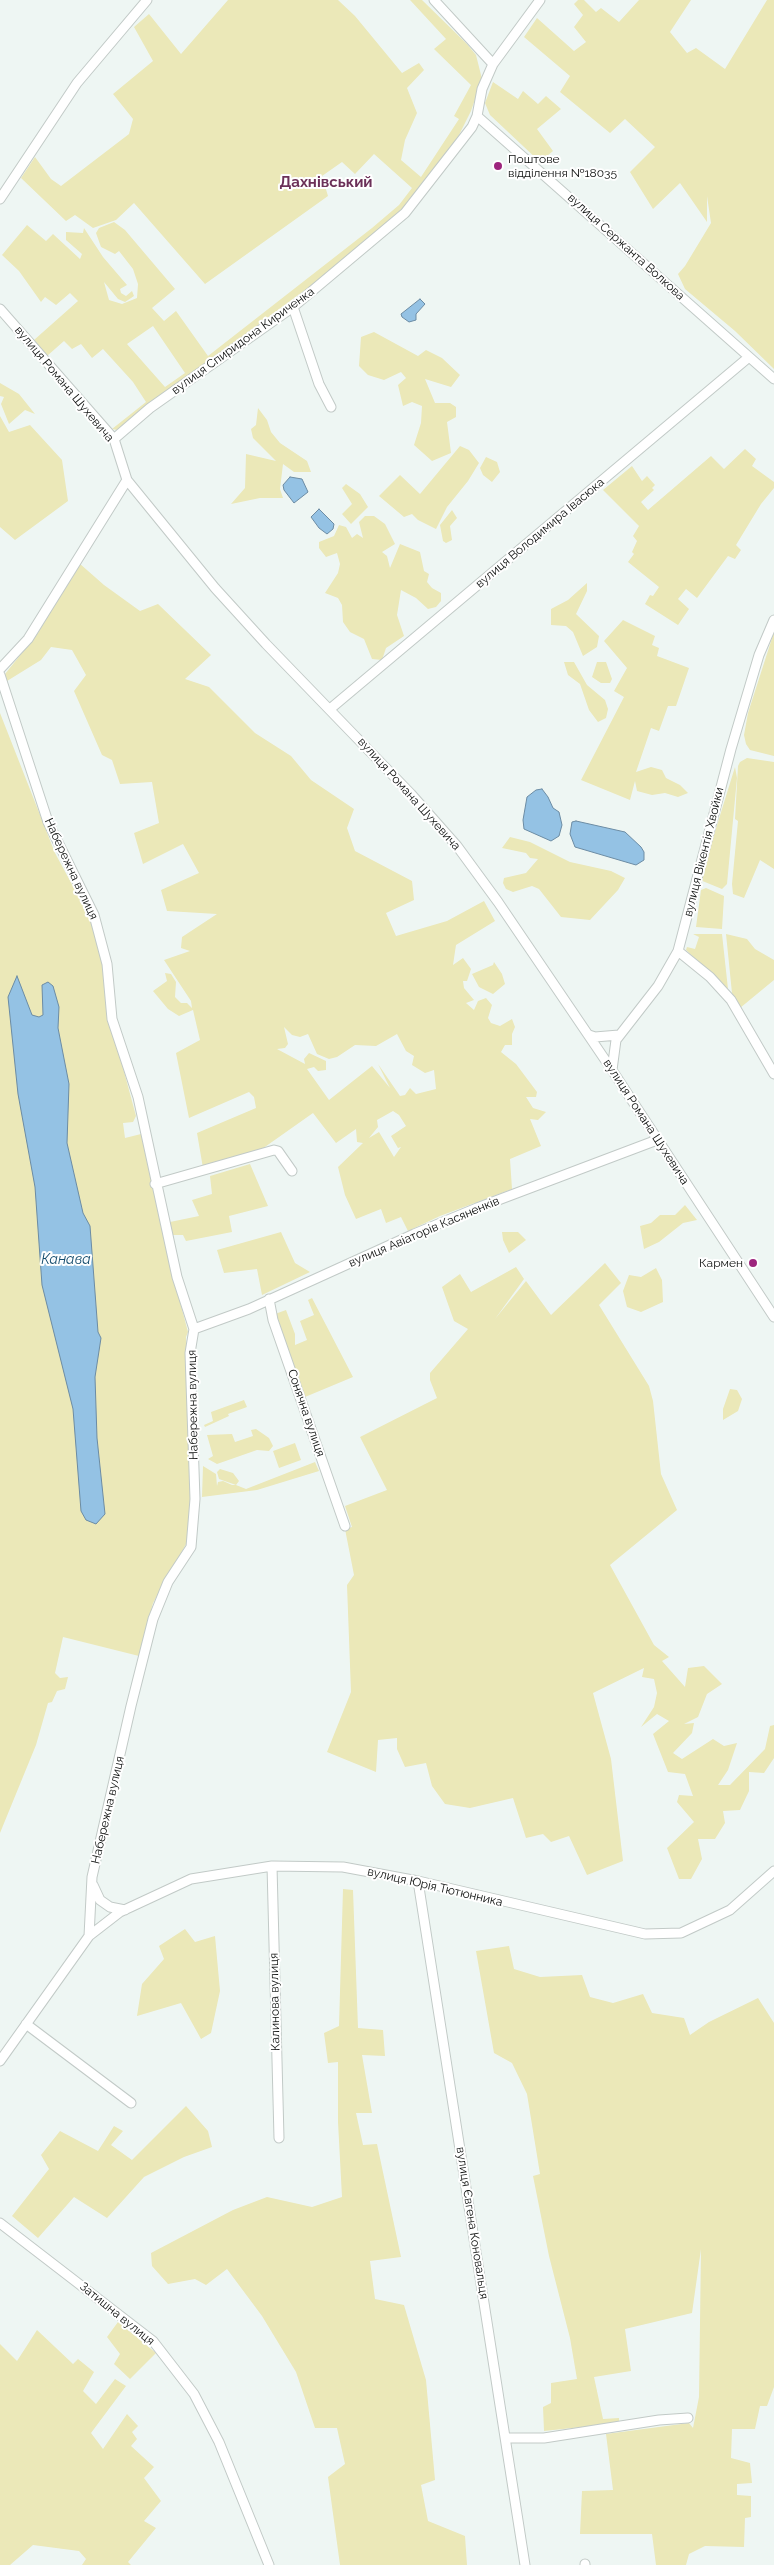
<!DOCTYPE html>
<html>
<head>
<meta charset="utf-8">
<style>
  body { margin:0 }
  canvas { display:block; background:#eef6f3 }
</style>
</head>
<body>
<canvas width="774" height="2565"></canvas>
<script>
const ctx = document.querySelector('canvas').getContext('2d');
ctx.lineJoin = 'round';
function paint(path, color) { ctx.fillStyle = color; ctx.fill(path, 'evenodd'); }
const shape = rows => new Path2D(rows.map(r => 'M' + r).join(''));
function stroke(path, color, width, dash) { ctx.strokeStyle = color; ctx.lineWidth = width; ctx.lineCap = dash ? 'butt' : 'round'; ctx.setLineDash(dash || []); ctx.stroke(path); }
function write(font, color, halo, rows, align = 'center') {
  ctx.font = font + ' Raleway,sans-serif'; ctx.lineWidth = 4; ctx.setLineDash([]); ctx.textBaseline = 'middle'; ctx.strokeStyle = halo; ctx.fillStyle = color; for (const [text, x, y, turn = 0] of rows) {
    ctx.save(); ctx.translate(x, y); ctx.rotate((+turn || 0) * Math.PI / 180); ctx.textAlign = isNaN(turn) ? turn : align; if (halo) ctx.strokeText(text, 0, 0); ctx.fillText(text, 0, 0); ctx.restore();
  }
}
paint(shape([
  [228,0,338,0,355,16,402,73,419,63,424,70,407,88,417,113,405,140,401,160,421,177,459,119,454,116,471,85,434,49,446,39,410,0,422,0,467,44,476,55,482,79,471,111,459,135,445,158,410,202,325,275,117,430,112,429,146,402,133,382,103,349,92,358,81,344,72,349,64,341,47,356,34,340,78,301,70,293,56,305,45,297,41,302,19,271,2,255,27,225,46,241,53,234,80,259,82,254,66,240,66,232,83,233,84,228,103,257,127,285,120,289,121,293,126,296,132,291,134,296,125,302,118,299,104,282,109,300,122,304,137,298,138,284,133,269,119,251,115,254,101,247,96,233,99,228,114,222,125,230,175,289,152,308,164,321,176,311,208,356,372,228,399,205,412,188,374,154,355,174,342,162,322,176,328,196,205,284,134,203,116,220,93,228,75,215,66,221,21,178,35,157,51,179,61,186,129,134,133,119,113,94,153,61,134,27,149,14,181,54],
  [153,326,185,373,165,387,127,344],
  [578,0,584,0,596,12,601,8,619,22,639,0,691,0,670,32,687,53,696,48,725,69,767,0,774,0,774,369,735,331,685,289,678,274,685,266,711,223,707,196,707,222,680,183,653,209,630,172,655,147,625,119,610,133,560,92,570,76,524,37,537,18,574,51,586,42,574,27,583,15,574,4],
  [493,82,518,99,523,91,538,104,546,96,561,109,537,129,553,151,540,162,490,115,485,103],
  [374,332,418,356,426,350,442,358,460,375,451,387,425,379,435,403,450,403,456,407,456,417,447,422,451,453,432,461,414,445,421,423,422,406,412,402,403,406,398,385,406,378,401,372,384,380,368,375,359,366,361,337],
  [0,383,19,394,35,414,25,410,9,424,1,404,4,397,0,396],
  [258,408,267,420,271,432,280,443,307,461,311,472,294,472,283,464,280,489,283,498,260,498,231,504,245,488,246,454,276,461,253,438,251,429,256,425],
  [0,416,9,432,30,425,62,460,68,501,15,540,0,527],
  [460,446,469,450,479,463,468,481,447,507,436,529,418,520,412,514,404,517,379,496,400,475,420,494],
  [745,449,756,459,752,466,774,482,774,488,761,504,736,545,741,550,735,559,728,556,697,598,686,589,678,599,689,609,678,625,645,604,650,595,653,596,659,587,628,562,634,554,632,552,637,541,633,536,639,526,603,490,632,466,642,481,647,476,655,485,652,488,654,490,641,502,648,510,711,456,724,469],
  [486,457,497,462,500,472,492,482,483,475,480,468],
  [346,484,360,494,368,507,351,524,342,514,352,504,342,488],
  [452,510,457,518,450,526,452,540,446,543,443,541,440,525],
  [365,516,374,516,385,524,395,544,382,552,387,556,390,568,400,544,420,552,424,571,429,574,427,582,432,588,441,593,441,601,436,607,428,609,416,598,401,590,397,615,404,636,386,648,382,660,372,659,364,639,350,632,343,622,342,605,338,598,325,593,338,573,340,564,337,553,326,557,319,548,319,542,334,536,339,525,346,527,352,538,357,534,363,538,359,522],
  [79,563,104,585,140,611,158,604,211,655,185,679,209,687,255,733,291,756,311,780,354,809,347,828,355,851,412,881,414,900,386,913,396,936,447,921,484,901,495,921,456,945,453,965,463,958,471,969,467,981,463,981,464,988,474,1000,466,1003,474,1010,478,1001,486,998,492,1005,488,1018,491,1023,500,1026,512,1019,515,1027,512,1034,512,1045,505,1045,501,1052,516,1064,537,1092,536,1097,526,1097,533,1108,546,1112,538,1120,530,1119,541,1146,510,1159,512,1189,440,1216,408,1231,401,1217,386,1223,381,1209,356,1219,345,1195,338,1167,363,1143,357,1142,356,1129,336,1143,313,1113,262,1149,203,1168,197,1133,256,1108,254,1097,249,1092,189,1118,176,1053,200,1040,193,1010,179,1016,168,1009,153,991,167,981,165,973,171,974,176,982,175,997,181,1003,187,1003,192,1008,191,1001,164,960,190,951,181,948,182,937,217,914,167,911,161,890,199,873,183,844,143,864,134,833,159,823,152,782,120,784,112,760,102,755,74,691,86,675,72,650,51,647,41,660,7,681,5,674,38,633],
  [284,1027,292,1035,300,1037,308,1034,317,1054,329,1059,337,1057,355,1045,376,1046,397,1034,406,1051,414,1056,412,1065,425,1073,434,1070,436,1089,416,1094,410,1088,405,1095,400,1096,378,1064,390,1088,372,1066,329,1100,307,1069,314,1067,318,1071,326,1070,326,1061,309,1053,304,1059,305,1064,277,1049,285,1048,288,1044],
  [393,1111,399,1115,406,1126,391,1136,398,1148,401,1147,394,1157,379,1132,369,1138,378,1127,377,1120],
  [587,583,587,591,576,614,599,636,597,647,583,656,573,632,566,626,551,625,551,609,568,600],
  [623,620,655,636,652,645,659,648,657,656,689,668,676,706,668,706,659,731,651,728,636,772,651,767,662,770,666,778,680,785,688,793,678,797,665,793,652,795,637,791,635,781,630,800,581,780,624,697,614,691,627,668,604,641],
  [774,632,774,756,750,750,746,744,744,735,748,713],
  [564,662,574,662,587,685,605,700,608,709,606,718,598,722,589,710,580,684,568,675],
  [597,662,606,662,612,679,610,683,601,683,592,677],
  [0,713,55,853,88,914,105,964,107,987,105,1001,136,1116,133,1122,123,1123,125,1138,141,1134,169,1260,188,1332,186,1337,192,1464,190,1537,153,1603,139,1656,63,1637,55,1673,60,1678,68,1677,65,1689,57,1691,52,1702,48,1703,36,1745,0,1833],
  [747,758,774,762,774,869,760,860,744,898,733,894,732,884,738,821,735,819,738,766,740,762],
  [735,767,737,778,727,884,722,889,700,880],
  [510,837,530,842,570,862,611,871,625,878,618,890,590,920,561,917,539,889,532,886,513,892,506,889,503,883,504,878,526,873,538,859,530,858,526,853,502,848],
  [706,888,724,896,722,929,696,927,701,890],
  [693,934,722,934,728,989,686,950,687,947,695,949,699,937],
  [726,934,747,939,755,949,774,960,774,980,740,1008,732,993],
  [494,962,502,974,505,984,493,994,479,987,472,974,493,965],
  [250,1164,268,1206,229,1216,232,1232,186,1241,183,1235,173,1235,170,1222,199,1216,192,1200,212,1194,210,1176],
  [685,1205,697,1220,683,1223,659,1242,644,1249,640,1226,651,1223,660,1215,675,1215],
  [281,1232,295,1263,310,1272,262,1295,257,1269,224,1273,217,1250],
  [502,1232,518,1232,526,1240,509,1253,503,1240],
  [605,1263,621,1283,599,1305,649,1386,653,1401,661,1474,677,1510,610,1565,654,1645,669,1657,662,1661,685,1687,688,1668,704,1666,722,1684,707,1694,698,1717,684,1724,694,1723,692,1733,673,1753,682,1759,713,1739,724,1746,737,1743,728,1770,718,1785,730,1785,765,1749,770,1726,774,1725,774,1758,764,1773,749,1772,749,1791,740,1810,723,1811,725,1823,715,1839,698,1839,702,1859,691,1879,679,1879,667,1848,694,1822,677,1802,679,1795,693,1796,685,1774,668,1772,653,1734,669,1721,657,1714,641,1727,654,1707,657,1693,654,1679,642,1677,644,1668,593,1693,611,1759,623,1861,587,1875,569,1836,551,1842,543,1834,526,1838,513,1798,470,1808,445,1804,432,1786,426,1763,405,1767,397,1749,397,1738,378,1740,376,1772,327,1752,351,1692,347,1585,354,1575,345,1529,352,1527,345,1506,387,1490,360,1437,437,1398,430,1380,430,1373,468,1329,454,1321,442,1287,460,1274,471,1292,516,1267,524,1279,495,1319,526,1281,551,1315],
  [656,1268,662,1280,663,1302,641,1312,627,1307,623,1291,629,1275,641,1277],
  [312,1298,353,1377,305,1397,275,1314,286,1310,295,1334,295,1345,307,1340,300,1321,314,1315,308,1300],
  [730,1389,737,1390,742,1399,738,1411,723,1420,723,1409],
  [244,1400,247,1407,228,1414,229,1416,205,1427,204,1425,213,1421,211,1412],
  [256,1429,269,1438,273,1446,269,1451,257,1450,217,1464,208,1459,213,1456,207,1435,232,1434,235,1442,253,1436,251,1430],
  [295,1443,301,1460,279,1468,273,1451],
  [315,1462,319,1471,257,1490,202,1497,203,1466,216,1474,217,1486,218,1482,223,1481,232,1485,236,1485,219,1479,217,1472,220,1469,233,1473,239,1481,236,1485,246,1489],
  [343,1889,353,1890,358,2028,383,2030,385,2056,362,2055,372,2113,356,2113,363,2145,377,2144,401,2257,370,2261,375,2299,404,2305,426,2380,435,2480,421,2485,428,2521,465,2536,467,2565,340,2565,328,2477,345,2464,337,2428,315,2428,296,2372,262,2316,227,2269,206,2285,195,2279,168,2284,152,2266,151,2253,233,2210,267,2197,312,2207,342,2197,338,2122,338,2062,328,2063,324,2033,339,2026],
  [185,1929,195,1942,215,1936,220,1991,211,2033,201,2039,181,2003,137,2016,142,1984,164,1959,159,1946],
  [509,1946,514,1969,540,1977,582,1975,590,1997,613,2003,643,1994,652,2013,684,2018,690,2035,709,2022,758,1998,774,2023,774,2387,767,2406,760,2406,755,2429,732,2429,731,2458,750,2463,752,2483,737,2484,737,2495,751,2496,751,2517,745,2518,744,2547,705,2546,689,2554,686,2565,656,2565,652,2534,580,2534,582,2491,613,2490,606,2434,689,2423,693,2428,699,2397,701,2249,692,2313,625,2329,631,2371,594,2377,603,2419,619,2418,619,2423,544,2431,543,2407,551,2403,551,2383,577,2379,570,2338,549,2256,533,2176,540,2174,527,2094,512,2063,494,2053,476,1951],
  [186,2106,208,2131,212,2147,184,2157,144,2177,107,2218,74,2197,38,2238,12,2216,49,2169,41,2155,60,2131,98,2151,114,2126,123,2131,111,2145,132,2160],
  [118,2322,156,2353,130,2379,114,2364,120,2354,107,2337],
  [37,2330,73,2364,78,2359,94,2372,83,2391,96,2404,115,2379,126,2386,91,2433,103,2449,127,2414,138,2426,132,2432,137,2439,131,2446,154,2467,144,2478,161,2501,144,2521,156,2528,128,2562,131,2565,82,2565,86,2559,79,2551,33,2545,10,2565,0,2565,0,2344,17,2361]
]), '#ebe8b8');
const water = shape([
  [420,299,425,304,416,314,416,320,409,322,402,317,401,314,420,299],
  [290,477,302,479,308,492,294,503,284,490,283,485,290,477],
  [319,509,334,524,333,529,327,534,319,528,311,517,319,509],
  [542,789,548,797,553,808,559,812,562,825,559,836,551,841,524,829,523,820,527,797,536,790,542,789],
  [576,821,625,832,641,847,644,852,644,860,636,865,575,847,570,834,572,822,576,821],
  [17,976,32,1015,39,1017,43,1015,42,985,48,982,53,986,59,1007,58,1028,69,1084,67,1143,83,1213,90,1226,98,1332,101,1338,95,1377,97,1438,105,1514,96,1524,86,1520,81,1511,73,1409,42,1285,35,1187,18,1094,8,997,17,976]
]);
paint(water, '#94c2e4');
stroke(water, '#6c8ca4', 1);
const street = shape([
  [434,0,493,64],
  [477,116,774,379],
  [0,199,77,83,147,0],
  [293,307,319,384,331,407],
  [0,309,114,439,127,480,215,588,266,644,411,794,457,846,498,902,612,1070,774,1317],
  [114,439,150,408,293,307,405,213,472,127,477,116,482,89,493,64,540,0],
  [0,669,28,639,127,480],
  [0,675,48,822,94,915,107,964,112,1019,138,1097,177,1277,194,1329,190,1353,195,1499,191,1547,168,1582,153,1619,131,1706,92,1877,89,1936,0,2061],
  [330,709,749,357],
  [678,951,710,977,731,1000,774,1074],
  [589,1035,595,1037,619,1035],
  [612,1070,616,1040,658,986,678,951,731,749,759,655,774,620],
  [155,1184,274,1150,278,1151,292,1171],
  [269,1299,273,1320,345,1526],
  [194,1329,249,1309,414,1234,477,1208,657,1140],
  [272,1866,279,2138],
  [418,1881,525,2565],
  [93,1885,100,1900,110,1907,125,1910],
  [89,1936,120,1912,191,1879,272,1866,343,1867,418,1881,645,1934,681,1933,730,1910,774,1871],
  [26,2024,131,2103],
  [0,2223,153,2341,194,2394,219,2442,269,2565],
  [506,2438,544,2438,659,2420,688,2418],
  [585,2565,585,2564]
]);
stroke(street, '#c2cac7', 11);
stroke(street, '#fff', 9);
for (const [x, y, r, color] of [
  [498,166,5,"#9d257d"],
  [753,1263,5,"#9d257d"]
]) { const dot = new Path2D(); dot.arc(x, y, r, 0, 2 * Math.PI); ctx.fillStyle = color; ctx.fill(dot); stroke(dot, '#fff', 2); }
write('12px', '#0d0f0e', '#fff', [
  ["Поштове",508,159],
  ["відділення №18035",508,173],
  ["Кармен",743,1263,"right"]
], 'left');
write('12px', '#0d0f0e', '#fff', [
  ["вулиця Сержанта Волкова",626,247,42],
  ["вулиця Спиридона Кириченка",243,341,-36],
  ["вулиця Романа Шухевича",64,384,50],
  ["вулиця Володимира Івасюка",540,533,-40],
  ["вулиця Романа Шухевича",409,794,48],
  ["вулиця Вікентія Хвойки",704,852,-76],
  ["Набережна вулиця",71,869,65],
  ["вулиця Романа Шухевича",646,1122,57],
  ["вулиця Авіаторів Касяненків",424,1232,-23],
  ["Набережна вулиця",193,1405,-91],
  ["Сонячна вулиця",306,1413,71],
  ["Набережна вулиця",108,1810,-77],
  ["вулиця Юрія Тютюнника",435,1887,13],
  ["Калинова вулиця",275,2002,-91],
  ["вулиця Євгена Коновальця",472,2223,81],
  ["Затишна вулиця",117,2314,39]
]);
write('italic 14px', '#134b6c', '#fff', [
  ["Канава",66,1260]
]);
write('bold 15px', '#6c3159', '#fff', [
  ["Дахнівський",326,182]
]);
</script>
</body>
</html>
